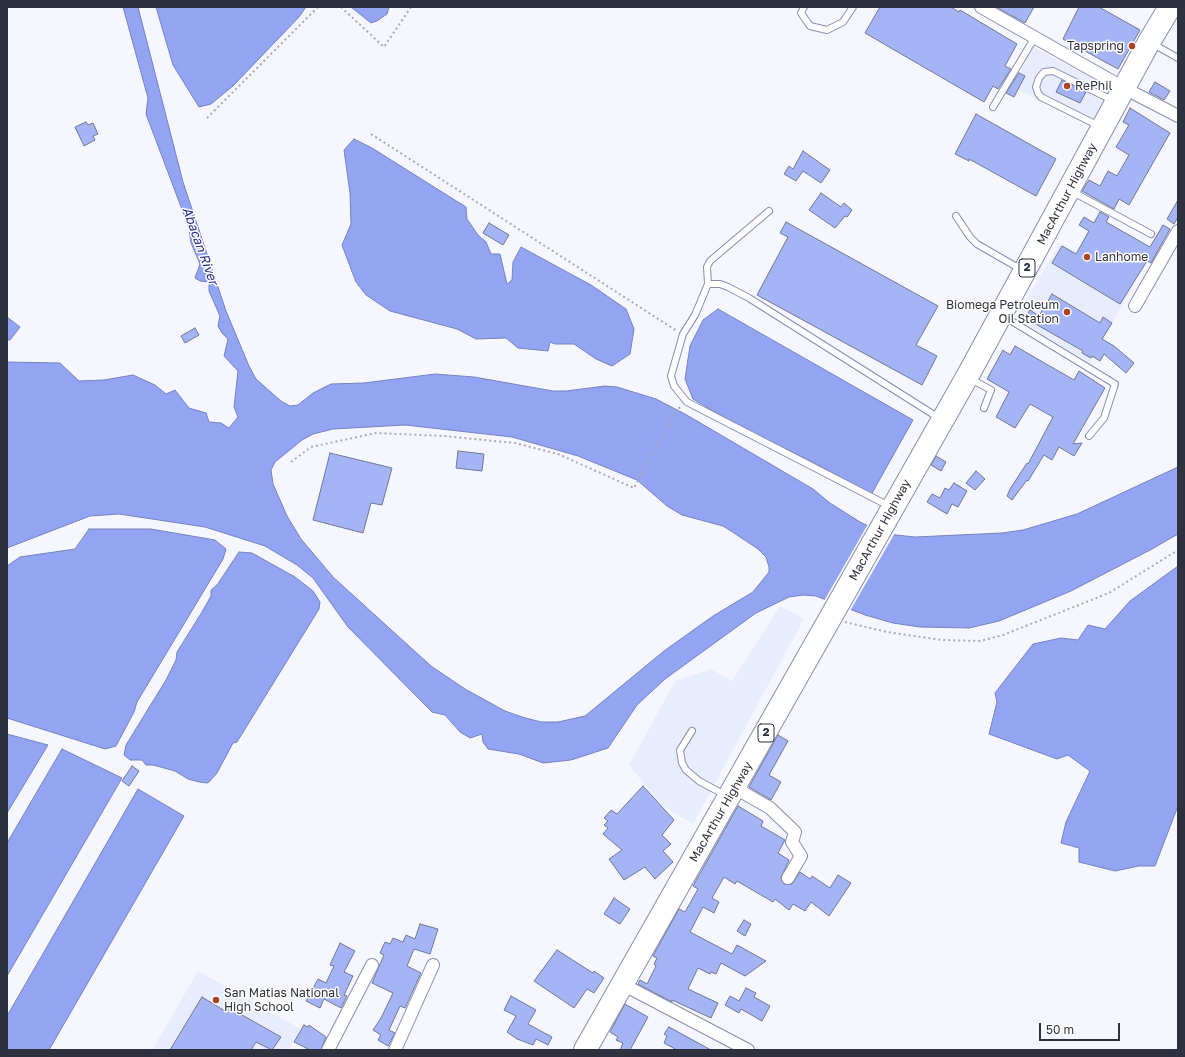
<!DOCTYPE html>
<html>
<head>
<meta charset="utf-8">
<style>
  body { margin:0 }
  #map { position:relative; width:1185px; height:1057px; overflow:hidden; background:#f6f7fe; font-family:"Golos Text",sans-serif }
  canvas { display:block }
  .frame { position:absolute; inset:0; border:8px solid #2e313e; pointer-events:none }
  .scale { position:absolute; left:1039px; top:1023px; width:81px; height:18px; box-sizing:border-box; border:2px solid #2e313e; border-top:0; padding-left:5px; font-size:12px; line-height:14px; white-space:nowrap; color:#2e313e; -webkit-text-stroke:3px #fff; paint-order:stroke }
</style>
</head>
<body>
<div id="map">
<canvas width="1185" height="1057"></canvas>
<div class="frame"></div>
<div class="scale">50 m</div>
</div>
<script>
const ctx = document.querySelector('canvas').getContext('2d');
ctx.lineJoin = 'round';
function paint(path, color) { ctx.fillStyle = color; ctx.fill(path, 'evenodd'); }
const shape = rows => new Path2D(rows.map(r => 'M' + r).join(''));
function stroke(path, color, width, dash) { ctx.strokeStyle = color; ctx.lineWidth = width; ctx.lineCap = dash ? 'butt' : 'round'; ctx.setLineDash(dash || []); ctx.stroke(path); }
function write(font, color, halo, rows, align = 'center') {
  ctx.font = font + ' "Golos Text",sans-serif'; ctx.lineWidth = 3; ctx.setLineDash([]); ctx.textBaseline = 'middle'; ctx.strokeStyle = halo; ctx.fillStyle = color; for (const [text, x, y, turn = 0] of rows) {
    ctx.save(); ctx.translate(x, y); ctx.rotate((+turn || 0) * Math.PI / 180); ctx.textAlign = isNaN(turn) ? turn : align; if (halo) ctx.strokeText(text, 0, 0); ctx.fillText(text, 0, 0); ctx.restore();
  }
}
paint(shape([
  [1033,47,1111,88,1091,127,1013,87],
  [1060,243,1134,285,1090,363,1016,318],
  [780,606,804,619,693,824,661,805,629,765,675,681,711,669,732,681],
  [198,971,301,1029,289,1050,152,1050]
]), '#e8edfd');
const water = shape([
  [123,7,138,7,183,182,226,311,249,366,256,379,281,401,290,406,298,405,313,393,331,384,364,383,435,374,474,377,553,391,566,391,605,386,617,387,656,399,685,414,813,489,830,503,860,522,877,530,896,535,915,537,1002,533,1023,530,1077,514,1178,467,1178,534,1152,549,1071,591,999,621,969,628,920,627,893,623,865,615,816,596,803,595,789,597,756,613,665,679,637,705,608,748,571,760,543,763,519,754,488,749,483,742,482,734,470,738,460,732,445,715,432,712,348,627,313,578,297,565,265,546,205,527,119,514,90,516,7,548,7,362,60,363,79,381,104,380,133,375,155,385,166,394,175,390,189,408,206,413,209,422,221,423,229,428,238,417,234,407,238,371,224,356,228,339,222,333,218,326,220,316,209,291,209,282,200,281,195,278,200,264,191,243,189,228,146,114,148,98,123,7],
  [405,425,512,437,578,456,637,480,667,506,682,515,723,526,731,531,758,549,766,557,769,567,769,572,753,592,713,616,664,651,585,716,558,722,541,722,522,717,505,711,465,689,431,666,333,577,301,539,287,516,273,484,271,470,275,462,302,440,313,434,333,429,405,425],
  [156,7,306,7,299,17,233,86,211,104,199,107,173,65,156,7],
  [351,7,389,7,387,14,377,21,371,23,351,7],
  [354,139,372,148,466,207,467,219,478,235,486,242,491,254,500,254,507,284,512,280,513,262,521,247,591,285,626,309,634,329,630,354,612,366,596,359,574,344,555,344,550,342,548,351,518,348,506,338,476,339,457,329,390,311,366,295,356,282,342,245,351,224,350,193,344,150,354,139],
  [718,309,913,420,871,495,813,462,739,426,693,399,685,379,690,346,703,320,718,309],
  [7,317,20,327,10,340,7,340,7,317],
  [89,529,151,529,215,540,226,549,223,559,137,702,134,712,116,746,105,749,7,718,7,566,20,557,75,549,89,529],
  [239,552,252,553,295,577,313,591,320,602,319,609,237,742,233,743,217,773,208,783,199,782,188,779,175,771,153,765,146,765,142,760,130,760,124,755,126,745,166,680,176,660,177,652,202,612,211,596,211,590,217,585,239,552],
  [1178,566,1178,806,1155,866,1139,866,1115,871,1079,862,1079,848,1061,843,1066,822,1090,771,1068,755,1057,759,989,734,997,702,995,693,1033,644,1061,638,1078,640,1088,625,1105,629,1130,601,1178,566],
  [7,734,48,745,7,813,7,734],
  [62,749,122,778,7,976,7,843,62,749],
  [138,789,184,816,49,1050,7,1050,7,1016,138,789]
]);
paint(water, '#93a4f3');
stroke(water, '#7582bd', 1);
paint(shape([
  [868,524,895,533,850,611,824,601]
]), '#f6f7fe');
const building = shape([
  [880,7,951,7,959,12,960,10,1017,44,1005,66,1011,69,998,89,993,86,984,102,865,33,880,7],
  [996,7,1034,7,1025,23,996,7],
  [1079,7,1099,7,1140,30,1118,69,1063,39,1079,7],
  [1019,73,1025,76,1014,97,1006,93,1019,73],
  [1062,80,1086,92,1080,103,1056,92,1062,80],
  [1155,82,1170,91,1164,100,1149,92,1155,82],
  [1130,108,1170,133,1129,205,1119,199,1114,209,1082,191,1089,180,1100,186,1108,171,1117,176,1129,155,1116,147,1129,125,1123,122,1130,108],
  [976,114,1056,159,1036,196,969,159,969,161,955,154,976,114],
  [86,122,88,125,93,123,98,134,93,136,95,140,84,146,75,127,86,122],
  [803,151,830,170,821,183,803,171,796,181,784,174,789,166,793,169,803,151],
  [821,193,841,207,844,203,852,210,847,217,845,216,835,228,809,210,821,193],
  [1178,200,1178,217,1174,224,1167,219,1178,200],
  [1100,212,1109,217,1106,222,1150,247,1163,225,1170,229,1151,263,1147,261,1120,304,1052,263,1062,246,1076,254,1089,231,1079,225,1084,217,1094,223,1100,212],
  [786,222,938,306,916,345,937,356,922,385,757,295,788,237,780,233,786,222],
  [489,223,509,235,503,245,483,233,489,223],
  [1052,294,1100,323,1103,317,1112,323,1102,339,1114,346,1134,363,1126,373,1104,354,1100,361,1092,356,1091,358,1082,353,1083,351,1025,318,1030,310,1039,316,1052,294],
  [195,328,199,335,185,343,181,336,195,328],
  [1015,346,1074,380,1079,371,1105,388,1073,444,1082,443,1074,456,1059,447,1052,460,1044,455,1028,481,1027,480,1012,500,1007,496,1010,489,1027,463,1028,464,1053,417,1030,404,1015,428,996,417,1009,392,987,379,1003,350,1010,355,1015,346],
  [458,451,484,454,482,471,456,468,458,451],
  [330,453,392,468,382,505,371,503,363,533,313,520,330,453],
  [936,456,946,462,941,471,931,465,936,456],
  [976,471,985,479,975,490,966,483,976,471],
  [954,483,967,491,958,507,952,504,947,514,927,502,932,494,940,498,945,488,949,490,954,483],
  [778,735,788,741,769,775,781,782,771,800,749,787,778,735],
  [132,766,139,771,129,786,122,781,132,766],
  [643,786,674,820,662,835,671,844,663,851,673,862,655,879,645,867,624,880,609,859,622,850,603,834,608,828,604,825,608,821,604,818,611,810,617,814,643,786],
  [738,806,763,821,761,826,785,840,778,853,789,860,781,878,784,884,792,884,800,872,810,879,812,876,830,888,838,875,851,883,829,916,811,902,805,911,793,904,789,910,775,899,773,902,737,881,735,884,724,877,712,898,719,902,714,913,703,907,690,932,732,954,737,945,766,961,745,976,721,963,716,974,711,972,710,974,698,968,688,989,718,1003,711,1018,672,1000,672,1002,638,984,640,980,647,984,656,966,654,964,657,958,653,956,679,909,685,912,698,889,693,886,738,806],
  [614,898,630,909,620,924,604,914,614,898],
  [744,920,751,924,745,936,737,931,744,920],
  [420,924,438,929,430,954,414,949,407,966,421,973,405,1008,400,1006,389,1030,395,1033,388,1046,378,1040,381,1035,373,1030,381,1018,393,993,372,983,384,955,380,953,385,942,390,944,393,938,403,942,406,935,415,939,420,924],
  [340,943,355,951,344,972,353,976,344,995,347,996,341,1008,324,999,320,1008,306,1001,318,979,326,983,334,966,330,965,340,943],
  [557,950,593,973,594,971,604,978,594,993,587,989,574,1008,534,981,557,950],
  [746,988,756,993,754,997,770,1006,762,1021,741,1009,739,1013,725,1005,730,996,739,1001,746,988],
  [511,996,536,1010,528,1024,552,1037,548,1045,536,1039,533,1045,517,1039,507,1032,516,1016,504,1010,511,996],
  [202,997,225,1011,228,1007,281,1037,272,1050,256,1042,251,1050,170,1050,202,997],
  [625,1004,648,1017,630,1050,620,1050,623,1043,616,1040,618,1037,610,1032,625,1004],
  [304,1025,308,1027,309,1025,326,1037,321,1050,310,1050,294,1042,304,1025],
  [669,1027,711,1050,677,1050,664,1043,667,1036,664,1034,669,1027]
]);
paint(building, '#a5b4f4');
stroke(building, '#6f7794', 1);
const lane = shape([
  [804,7,801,13,810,26,827,30,843,22,853,7],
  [1153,44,1178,58],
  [993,107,1035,37],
  [1099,126,1041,97,1038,93,1036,87,1039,78,1044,72,1053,71,1112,100],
  [1071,191,1151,234],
  [956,216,970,237,977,244,1022,270],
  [708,284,707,267,710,261,769,211],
  [1005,317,1115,384,1104,418,1089,436],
  [971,379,991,390,984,408],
  [889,506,687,402,674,386,671,376,683,334,695,315,708,284,720,284,728,287,749,298,939,418],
  [692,731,680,750,682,763,686,770,699,781,725,795]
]);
const street = shape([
  [981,7,1124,88,1178,116],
  [1135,306,1178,231],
  [735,788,770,808,795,832,792,842,801,856,788,878],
  [622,984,748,1050],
  [328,1050,372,965],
  [395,1050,433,965]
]);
const highway = shape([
  [585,1050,967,377,1149,42,1170,7]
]);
stroke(lane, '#878eac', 8);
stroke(street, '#878eac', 14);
stroke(highway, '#878eac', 24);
stroke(shape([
  [341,7,384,47,411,7],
  [207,118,318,7],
  [371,134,677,331],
  [291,462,311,447,376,433,444,436,515,443,558,454,634,488,677,409,681,407],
  [845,622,887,632,942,640,980,641,1003,635,1109,593,1178,550]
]), '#a7a8b2', 2, [2, 3]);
stroke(lane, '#fff', 6);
stroke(street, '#fff', 12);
stroke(highway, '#fff', 22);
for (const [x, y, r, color] of [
  [1132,46,4,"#ac4423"],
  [1067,86,4,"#ac4423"],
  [1087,257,4,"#ac4423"],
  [1067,312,4,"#ac4423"],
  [216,1000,4,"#ac4423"]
]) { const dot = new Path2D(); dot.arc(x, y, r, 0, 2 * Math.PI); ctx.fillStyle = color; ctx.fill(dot); stroke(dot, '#fff', 1.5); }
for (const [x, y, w] of [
  [1027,268,16],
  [766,733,16]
]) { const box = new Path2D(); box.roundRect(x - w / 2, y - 9, w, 18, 3); ctx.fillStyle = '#fff'; ctx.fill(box); stroke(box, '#2e313e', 1); }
write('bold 11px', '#2e313e', null, [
  ["2",1027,268],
  ["2",766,733]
]);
write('12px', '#2e313e', '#fff', [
  ["Tapspring",1124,46,"right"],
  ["RePhil",1075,86],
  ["Lanhome",1095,257],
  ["Biomega Petroleum",1059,305,"right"],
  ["Oil Station",1059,319,"right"],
  ["San Matias National",224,993],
  ["High School",224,1007]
], 'left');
write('12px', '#2e313e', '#fff', [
  ["MacArthur Highway",1067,194,-62],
  ["MacArthur Highway",880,530,-61],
  ["MacArthur Highway",721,812,-60]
]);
write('italic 13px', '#272c85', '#fff', [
  ["Abacan River",200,246,70]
]);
</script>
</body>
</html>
